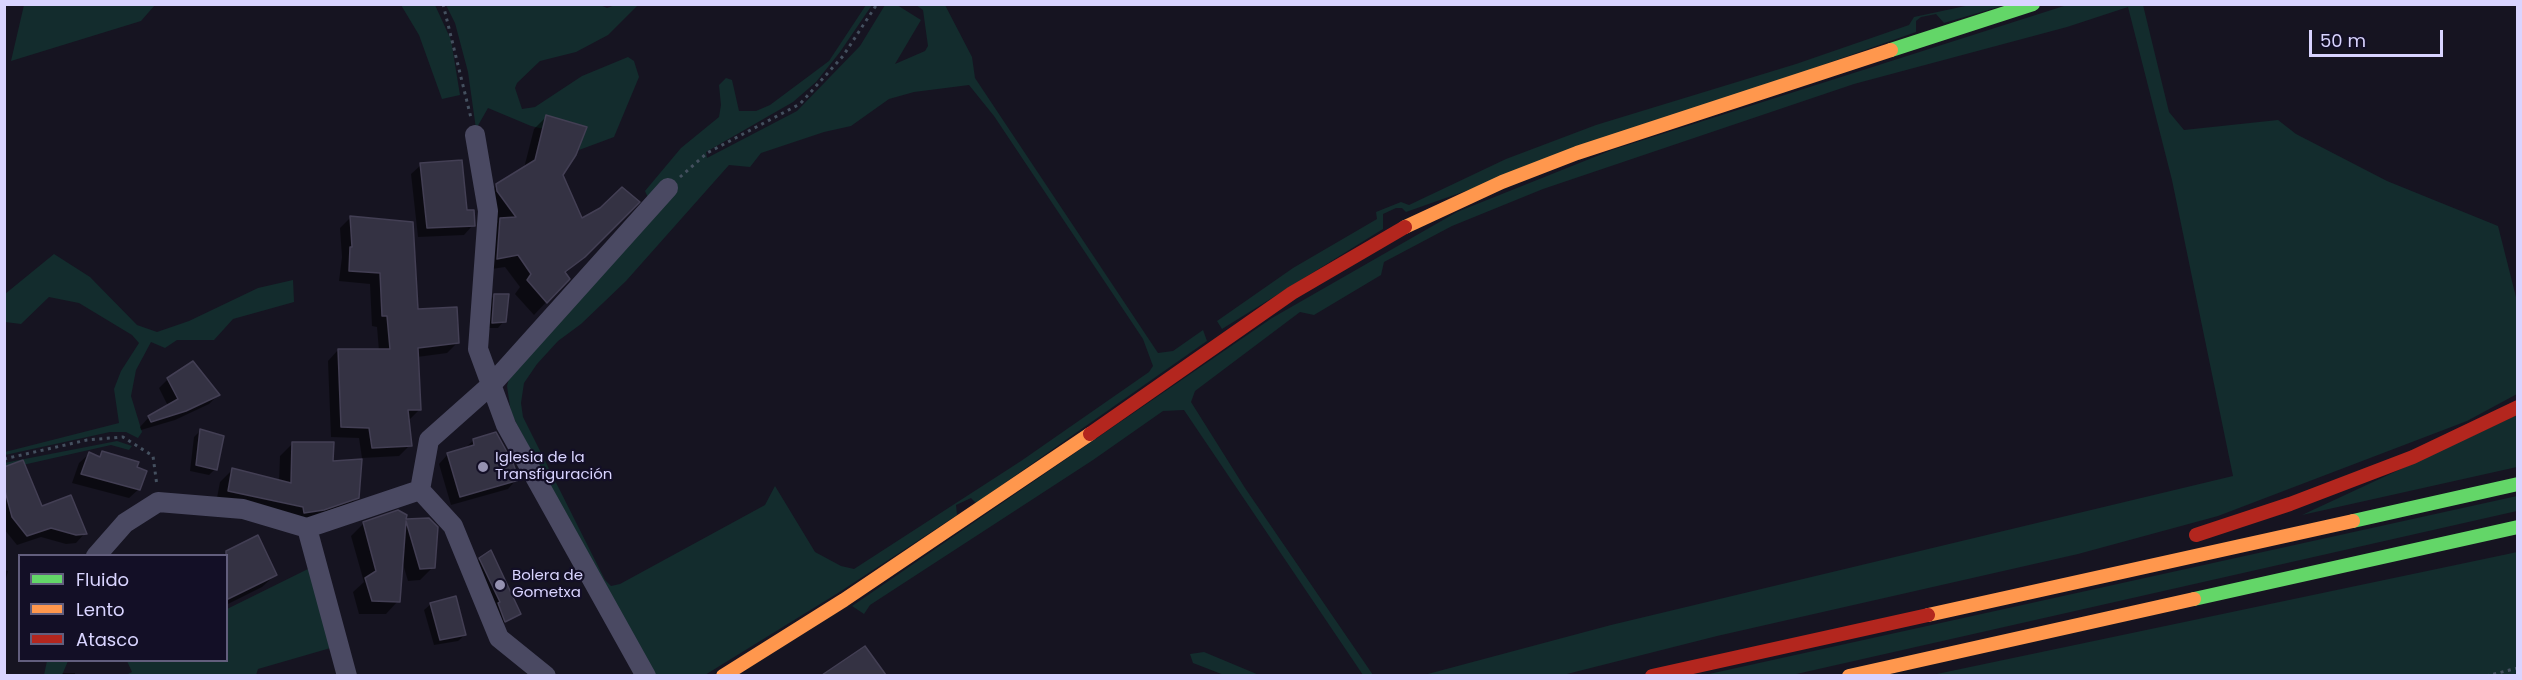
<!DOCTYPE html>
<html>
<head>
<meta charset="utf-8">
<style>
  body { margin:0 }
  #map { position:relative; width:2522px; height:680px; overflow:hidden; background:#161421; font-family:Poppins,sans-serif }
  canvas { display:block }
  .frame { position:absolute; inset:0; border:6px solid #d9d4ff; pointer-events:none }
  .legend { position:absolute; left:18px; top:554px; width:210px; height:108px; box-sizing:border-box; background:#130f26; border:2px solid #625e7d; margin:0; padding:8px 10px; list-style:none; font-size:18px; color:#d9d4ff }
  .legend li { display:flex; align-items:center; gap:12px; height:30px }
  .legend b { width:30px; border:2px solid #625e7d }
  .scale { position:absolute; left:2309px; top:30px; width:134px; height:27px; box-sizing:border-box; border:3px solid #d9d4ff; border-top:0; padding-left:8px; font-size:18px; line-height:21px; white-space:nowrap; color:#d9d4ff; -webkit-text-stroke:4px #130f26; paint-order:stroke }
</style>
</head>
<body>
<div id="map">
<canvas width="2522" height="680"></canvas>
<div class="frame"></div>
<ul class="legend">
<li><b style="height:8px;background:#63d668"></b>Fluido</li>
<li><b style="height:8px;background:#ff974d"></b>Lento</li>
<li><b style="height:8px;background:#b3261e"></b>Atasco</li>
</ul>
<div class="scale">50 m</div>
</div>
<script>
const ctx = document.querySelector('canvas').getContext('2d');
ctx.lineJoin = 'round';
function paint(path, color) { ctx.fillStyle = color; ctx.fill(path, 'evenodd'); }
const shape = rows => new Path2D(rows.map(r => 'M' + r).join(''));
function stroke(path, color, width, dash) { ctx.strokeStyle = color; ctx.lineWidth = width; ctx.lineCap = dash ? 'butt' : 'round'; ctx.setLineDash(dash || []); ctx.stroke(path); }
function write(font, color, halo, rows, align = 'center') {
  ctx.font = font + ' Poppins,sans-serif'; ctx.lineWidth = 4.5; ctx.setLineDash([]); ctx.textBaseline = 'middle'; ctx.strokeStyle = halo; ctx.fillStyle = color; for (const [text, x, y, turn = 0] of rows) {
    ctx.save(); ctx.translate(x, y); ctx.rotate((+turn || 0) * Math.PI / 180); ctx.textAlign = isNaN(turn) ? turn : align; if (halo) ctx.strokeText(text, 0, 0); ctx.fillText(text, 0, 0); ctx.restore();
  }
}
paint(shape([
  [598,4,607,8,615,5,638,5,608,35,576,52,540,61,517,83,515,88,522,109,535,107,582,76,628,57,634,61,639,77,614,137,579,150,582,138,531,126,488,108,476,129,468,72,455,23,446,5],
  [24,5,24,4,155,5,141,21,11,61],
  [401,5,435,5,451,40,460,95,442,99,419,35],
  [866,5,872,5,840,52,816,82,793,102,706,152,707,158,797,111,860,46,885,5,897,5,921,20,895,64,925,51,928,46,923,10,916,5,945,5,972,57,975,78,1158,353,1173,351,1203,330,1207,341,976,503,971,498,956,505,957,515,838,593,705,675,654,675,644,665,511,413,507,386,510,374,655,213,645,191,681,148,719,117,721,105,719,85,726,78,732,80,739,111,756,111,770,105,829,61],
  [969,85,994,116,1143,339,1153,366,1149,372,1021,461,854,569,841,566,815,552,775,486,765,505,620,584,611,586,605,580,523,417,521,403,524,383,537,364,558,341,581,324,626,281,729,165,750,167,761,153,824,132,851,126,889,99,914,92],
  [1970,5,2005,5,1944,23,1936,14,1921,17,1916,21,1916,32,1406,212,1402,208,1396,208,1383,214,1383,229,1222,329,1217,321,1293,268,1377,219,1376,212,1401,202,1409,205,1506,159,1596,125,1796,64,1909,25,1914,17],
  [2067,5,2143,5,2169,112,2184,130,2278,120,2296,134,2387,181,2498,226,2517,301,2517,394,2467,421,2218,516,2078,554,1717,636,1563,675,1424,675,1611,625,2233,476,2172,180,2128,7,2067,27,1854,84,1543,189,1452,226,1384,262,1381,275,1314,315,1300,312,1195,391,1191,402,1245,488,1373,675,1363,675,1184,410,1163,411,1093,460,870,605,864,614,852,606,1272,318,1457,212,1612,150],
  [54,254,90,277,137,325,157,332,189,321,258,288,293,280,294,302,233,319,214,340,177,340,165,348,151,342,136,370,131,396,142,432,138,438,126,432,110,432,5,455,5,452,119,423,114,389,121,371,139,343,132,335,79,303,49,297,21,324,5,322,5,294],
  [2517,415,2517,467,2302,515],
  [117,441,132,446,129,450,111,445,5,469,4,463],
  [2517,496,2517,511,1792,675,1700,676],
  [2517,552,2517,675,1932,675,2508,554],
  [310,568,334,647,258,669,256,675,124,676,132,672,127,661,226,660,227,609],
  [1204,652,1259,675,1224,675,1193,663,1190,654],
  [47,661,68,661,62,675,44,675]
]), '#132c2d');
paint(shape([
  [547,116,561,175,581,220,637,202,565,274,568,279,534,315,515,294,520,287,505,267,485,270,487,232,498,222,485,204,484,198,497,186,524,168,534,129],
  [421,165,466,212,473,225,464,235,418,237,411,174],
  [351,217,417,310,457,343,447,353,417,357,419,410,408,421,410,445,399,456,362,458,359,438,331,437,328,361,338,350,379,351,377,327,372,326,370,284,339,281,342,257,340,228],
  [495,295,504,321,498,328,486,328,488,302],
  [168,379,218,395,209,404,175,420,141,430,140,427,149,417,168,406,159,388],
  [200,431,215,469,209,475,190,471,194,437],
  [474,440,517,479,508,489,451,505,439,464,448,454,464,449],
  [293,443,331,462,358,497,345,510,292,524,216,503,220,482,233,469,279,482,280,456],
  [103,453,135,468,139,489,129,498,72,483,79,463,89,454,98,458],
  [4,469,41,508,85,533,76,543,66,544,41,537,17,545,4,529],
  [428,519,433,567,420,580,408,581,402,561,398,601,386,614,359,614,353,592,364,582,351,536,364,523],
  [257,537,275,575,262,587,226,605,226,556,220,556],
  [480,559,519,613,499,627,474,565],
  [4,570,8,571,4,586],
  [431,604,465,635,458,641,434,645,424,610],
  [865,648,884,676,826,676,830,671],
  [63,673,75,673,75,676,61,676]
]), '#0007');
const building = shape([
  [546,115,587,127,576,155,563,175,582,218,600,208,622,187,640,202,585,257,565,272,570,279,547,303,527,280,531,274,518,255,497,259,500,218,516,217,497,191,496,184,535,160,546,115],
  [462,160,467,210,474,210,475,226,427,228,420,163,462,160],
  [350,216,413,222,418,309,457,307,459,343,418,348,421,410,408,410,412,446,372,448,369,428,341,427,338,349,390,349,387,316,382,316,380,273,349,271,350,247,352,247,350,216],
  [494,294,509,294,506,322,492,323,494,294],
  [193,361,220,395,186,411,151,422,148,416,178,399,167,378,193,361],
  [200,429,224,436,217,470,196,465,200,429],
  [496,432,513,463,519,480,460,497,447,453,474,445,473,439,496,432],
  [292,442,334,442,333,461,362,459,359,498,324,510,304,513,303,507,228,491,232,468,291,483,292,442],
  [102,451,139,462,137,467,147,471,140,490,81,474,89,452,100,457,102,451],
  [23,460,42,506,71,495,87,534,76,535,51,528,27,536,12,517,4,487,4,467,23,460],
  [398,510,407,515,406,519,429,518,438,527,435,568,420,569,406,521,400,602,372,601,365,578,376,571,363,522,398,510],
  [258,535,277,575,226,600,226,551,258,535],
  [491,550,521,614,505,622,498,603,500,602,479,558,491,550],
  [456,596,466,635,440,640,430,603,456,596],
  [865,646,886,675,822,675,865,646]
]);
paint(building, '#343243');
stroke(building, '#433f54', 1.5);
stroke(shape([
  [443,4,471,118],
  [680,177,707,153,800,104,843,56,877,4],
  [4,459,87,440,123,437,153,456,157,486],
  [2486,676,2518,668]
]), '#44505f', 3, [3, 4.5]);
stroke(shape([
  [475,135,488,211,478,349,506,425,646,676],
  [420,490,453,526,499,638,546,676],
  [307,528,347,676],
  [96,556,125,523,158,502,243,509,307,528,420,490,429,440,492,384,668,188]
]), '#4a4962', 20);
stroke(shape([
  [1891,50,2033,4],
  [2353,521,2518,484],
  [2194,599,2518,527]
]), '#63d668', 14);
stroke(shape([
  [1405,227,1502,182,1577,153,1891,50],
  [1928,615,2353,521],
  [723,676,844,600,1090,434],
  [1849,676,2194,599]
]), '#ff974d', 14);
stroke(shape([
  [1090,434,1292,293,1405,227],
  [2196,535,2290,504,2413,457,2518,407],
  [1652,676,1928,615]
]), '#b3261e', 14);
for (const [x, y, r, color] of [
  [483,467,6,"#9591b1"],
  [500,585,6,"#9591b1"]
]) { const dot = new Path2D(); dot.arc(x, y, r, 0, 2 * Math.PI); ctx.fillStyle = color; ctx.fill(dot); stroke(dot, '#130f26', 2); }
write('15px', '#d9d4ff', '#130f26', [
  ["Iglesia de la",495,458],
  ["Transfiguración",495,475],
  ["Bolera de",512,576],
  ["Gometxa",512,593]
], 'left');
</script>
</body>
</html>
